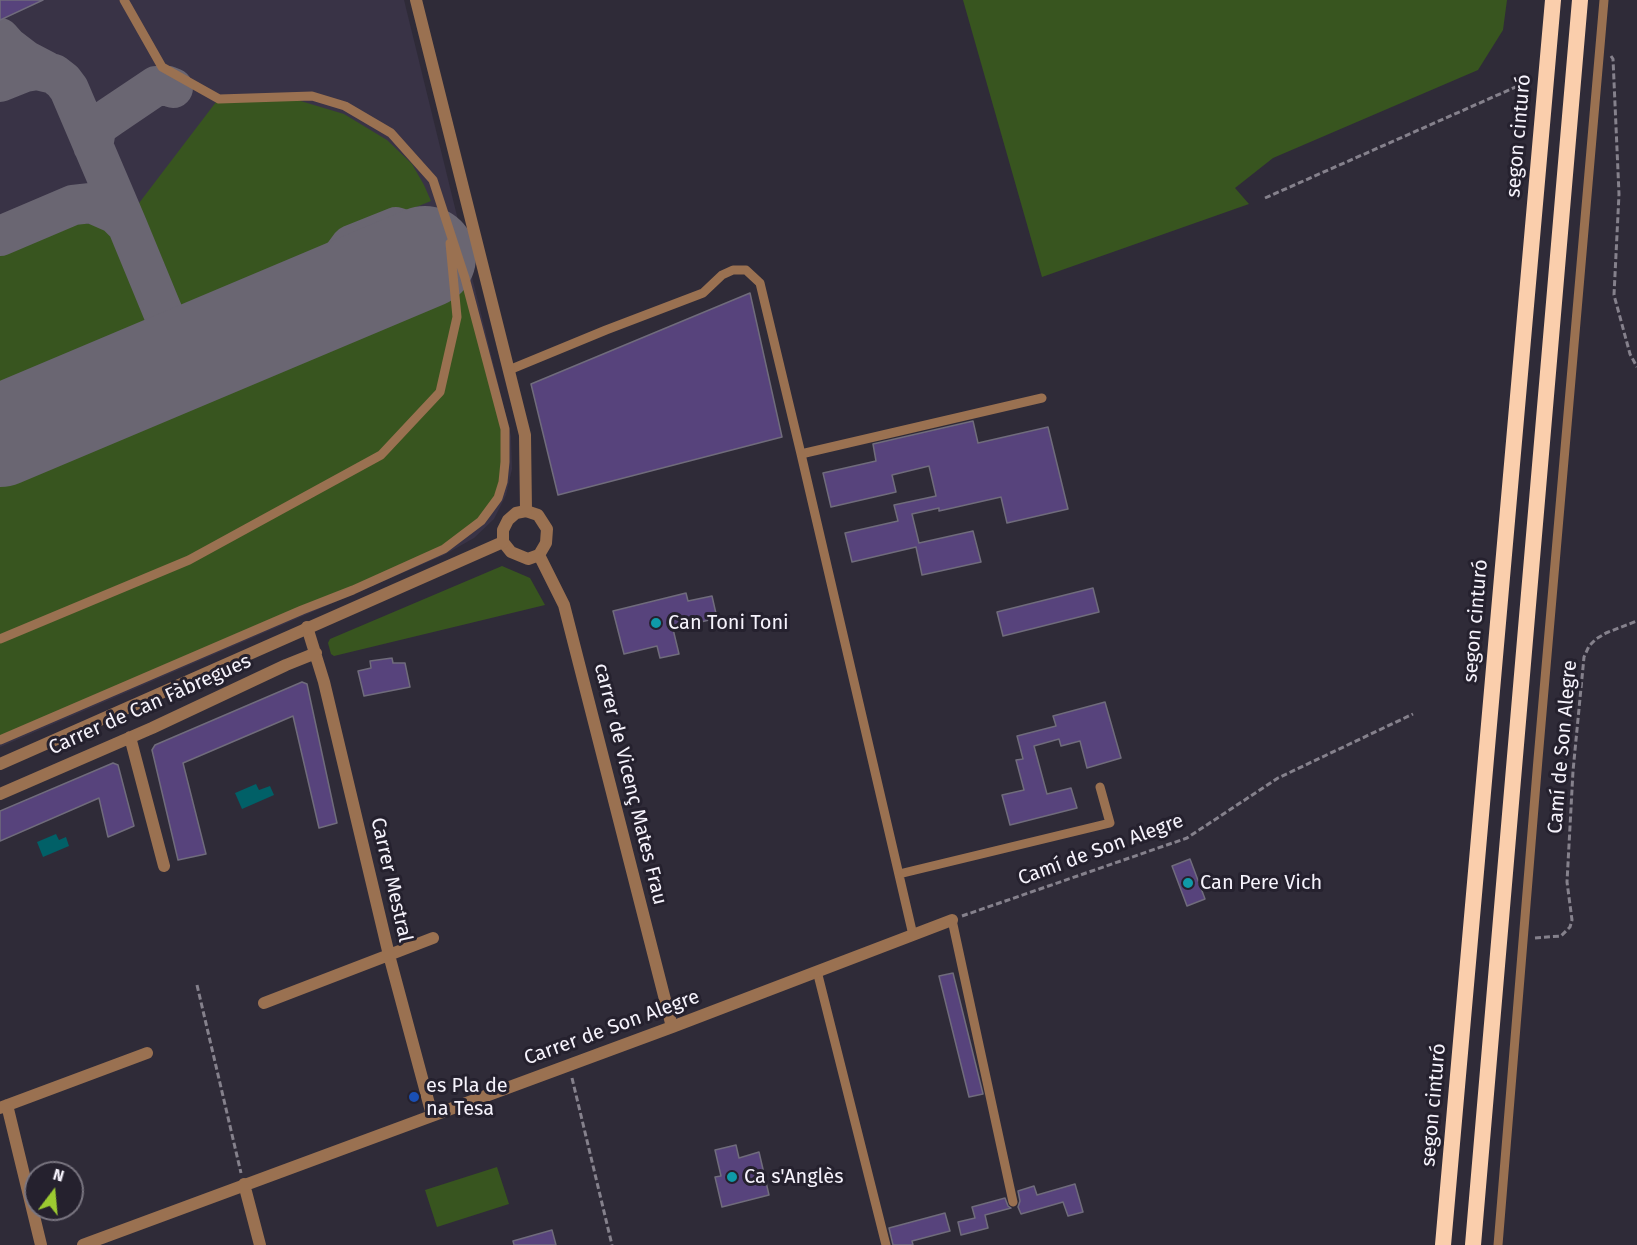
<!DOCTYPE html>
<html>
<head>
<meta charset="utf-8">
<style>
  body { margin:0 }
  #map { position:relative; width:1637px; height:1245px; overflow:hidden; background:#2f2b38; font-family:"Fira Sans",sans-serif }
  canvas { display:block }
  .north { position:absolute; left:24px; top:1161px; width:60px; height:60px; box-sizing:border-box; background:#25212e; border:2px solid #797580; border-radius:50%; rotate:16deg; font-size:16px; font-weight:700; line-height:24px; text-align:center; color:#f6f3fc }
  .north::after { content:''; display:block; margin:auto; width:21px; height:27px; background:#9cca31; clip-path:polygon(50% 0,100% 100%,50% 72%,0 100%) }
</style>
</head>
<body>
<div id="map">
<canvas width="1637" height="1245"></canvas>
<div class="north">N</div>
</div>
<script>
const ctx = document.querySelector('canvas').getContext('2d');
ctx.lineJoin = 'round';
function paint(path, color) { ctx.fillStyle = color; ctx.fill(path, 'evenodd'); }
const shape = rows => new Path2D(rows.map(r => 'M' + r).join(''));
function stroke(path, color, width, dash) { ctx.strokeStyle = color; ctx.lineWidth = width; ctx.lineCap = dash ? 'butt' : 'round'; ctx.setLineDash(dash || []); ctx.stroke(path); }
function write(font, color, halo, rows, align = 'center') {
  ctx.font = font + ' "Fira Sans",sans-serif'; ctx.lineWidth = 6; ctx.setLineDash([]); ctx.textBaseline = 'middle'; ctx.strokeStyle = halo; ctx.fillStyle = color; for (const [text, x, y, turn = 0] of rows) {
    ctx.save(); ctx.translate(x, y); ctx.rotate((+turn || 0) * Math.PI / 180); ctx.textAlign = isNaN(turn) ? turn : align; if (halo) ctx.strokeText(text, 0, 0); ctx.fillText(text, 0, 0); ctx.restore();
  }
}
paint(shape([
  [0,0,404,0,511,436,512,469,506,495,494,519,474,538,444,555,0,747]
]), '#393346');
paint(shape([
  [963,0,1507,0,1503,30,1478,70,1273,158,1235,188,1249,204,1042,277],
  [294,99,344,114,387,140,412,164,424,185,431,201,345,236,314,277,212,318,194,317,180,311,171,301,133,211,216,102],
  [72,220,99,226,111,232,119,240,150,315,149,331,142,343,131,353,0,408,0,251],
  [458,274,480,331,498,400,505,462,498,498,481,521,444,549,0,740,0,464],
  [502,566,530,578,545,605,334,656,331,654,328,643,330,639],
  [497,1167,509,1204,437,1227,425,1190]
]), '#38551f');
paint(shape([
  [256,784,259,790,270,786,274,795,242,809,235,793],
  [56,834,59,840,66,837,69,846,43,857,37,842]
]), '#016067');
stroke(shape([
  [0,38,8,47,25,60,46,71],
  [0,82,25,72,37,70,54,74,63,81,69,89,127,225],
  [93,146,96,130,100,124,110,117,156,86,168,86,173,88],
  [0,236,73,205,91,203,116,214,127,225,169,327,168,341,163,356,157,365,144,374],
  [169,327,188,341,201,344,216,343,300,308,314,295,351,245,396,227,409,231,421,241,425,256,423,267,419,274,411,281,394,288,352,287,300,308]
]), '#6a6672', 40);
stroke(shape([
  [0,436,425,257]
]), '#6a6672', 102);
const building = shape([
  [0,0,43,0,0,20,0,0],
  [750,293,782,437,558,495,531,384,750,293],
  [973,421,978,443,1048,427,1068,509,1007,523,1001,497,939,511,939,508,912,514,919,543,973,531,981,562,922,575,916,547,852,562,845,533,898,521,894,505,936,496,929,466,892,475,896,492,831,507,823,473,876,461,873,444,973,421],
  [1093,588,1099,612,1003,636,997,612,1093,588],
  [686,593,688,601,712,596,717,618,673,629,679,654,660,658,657,646,624,654,613,611,686,593],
  [392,658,393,663,405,663,410,687,364,696,358,671,371,668,370,661,392,658],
  [302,682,307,684,337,823,319,828,293,716,183,763,206,854,178,860,152,750,155,745,302,682],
  [1105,702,1121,758,1087,768,1080,741,1061,746,1059,739,1034,746,1047,794,1071,788,1077,808,1010,825,1002,795,1024,790,1016,760,1023,759,1017,736,1056,726,1053,716,1105,702],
  [113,763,118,765,134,826,108,837,99,798,0,841,0,811,113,763],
  [1190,859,1205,899,1187,906,1172,866,1190,859],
  [953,973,983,1094,969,1097,939,976,953,973],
  [736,1145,739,1158,759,1152,769,1195,722,1207,715,1177,721,1176,715,1150,736,1145],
  [1075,1184,1083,1212,1068,1216,1063,1202,1021,1214,1018,1207,1020,1201,1018,1191,1034,1186,1037,1195,1075,1184],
  [1005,1198,1008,1206,1011,1208,985,1215,988,1228,961,1235,958,1222,975,1218,972,1207,1005,1198],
  [945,1213,950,1231,912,1241,913,1245,893,1245,889,1228,945,1213],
  [552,1230,556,1245,514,1245,513,1241,552,1230]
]);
paint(building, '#57437c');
stroke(building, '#706c7c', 1.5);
stroke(shape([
  [1611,56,1613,59,1619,194,1614,295,1630,354,1637,367],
  [1265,198,1527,82],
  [962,916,1187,838,1278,778,1413,714],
  [1535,938,1561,936,1570,927,1572,920,1567,882,1573,771,1584,657,1589,646,1596,639,1606,633,1637,621],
  [197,985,241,1173],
  [572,1078,612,1245]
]), '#85818c', 3, [6, 3]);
stroke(shape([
  [509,370,606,330,703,293,722,275,733,270,746,270,760,283,801,454],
  [0,639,189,560,381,455,440,392,457,317,450,243],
  [0,740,302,610,353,590,444,549,481,521,498,498,503,482,505,462,505,429,465,278,433,180,391,133,345,106,312,96,219,99,162,67,124,0],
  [899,874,1110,823,1100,787],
  [952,920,1013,1202],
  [913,935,801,454,1042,398],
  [817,971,886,1245],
  [1498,1245,1538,759,1604,0]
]), '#9a7151', 9);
stroke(shape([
  [503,542,511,552,528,559,539,555,546,543,547,529,538,515,526,511],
  [539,555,564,605,672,1027],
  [307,627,324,682,389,955,432,1115],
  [130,737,164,866],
  [0,794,152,728,286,665,316,653],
  [264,1003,433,938],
  [7,1105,41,1245],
  [0,1108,147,1053],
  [244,1184,260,1245],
  [83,1245,672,1027,952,920]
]), '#9a7151', 12);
stroke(shape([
  [0,764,503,542,503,530,508,520,516,513,526,511,525,435,416,0]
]), '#9a7151', 12);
stroke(shape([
  [1443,1245,1553,0],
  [1473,1245,1580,0]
]), '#faceac', 16);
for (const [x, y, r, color] of [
  [656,623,6,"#0f9aa8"],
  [1188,883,6,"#0f9aa8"],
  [414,1097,6,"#1a4fb4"],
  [732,1177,6,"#0f9aa8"]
]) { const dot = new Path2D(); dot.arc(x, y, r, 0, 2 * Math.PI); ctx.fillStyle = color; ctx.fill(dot); stroke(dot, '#25212e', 2); }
write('20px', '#f6f3fc', '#25212e', [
  ["segon cinturó",1519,136,-85],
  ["segon cinturó",1476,621,-85],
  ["Carrer de Can Fàbregues",150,705,-24],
  ["Camí de Son Alegre",1563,747,-85],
  ["carrer de Vicenç Mates Frau",630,784,76],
  ["Camí de Son Alegre",1101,850,-20],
  ["Carrer Mestral",391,880,77],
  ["Carrer de Son Alegre",612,1028,-20],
  ["segon cinturó",1434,1105,-85]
]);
write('20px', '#f6f3fc', '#25212e', [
  ["Can Toni Toni",668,623],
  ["Can Pere Vich",1200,883],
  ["es Pla de",426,1086],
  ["na Tesa",426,1109],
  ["Ca s'Anglès",744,1177]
], 'left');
</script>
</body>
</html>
